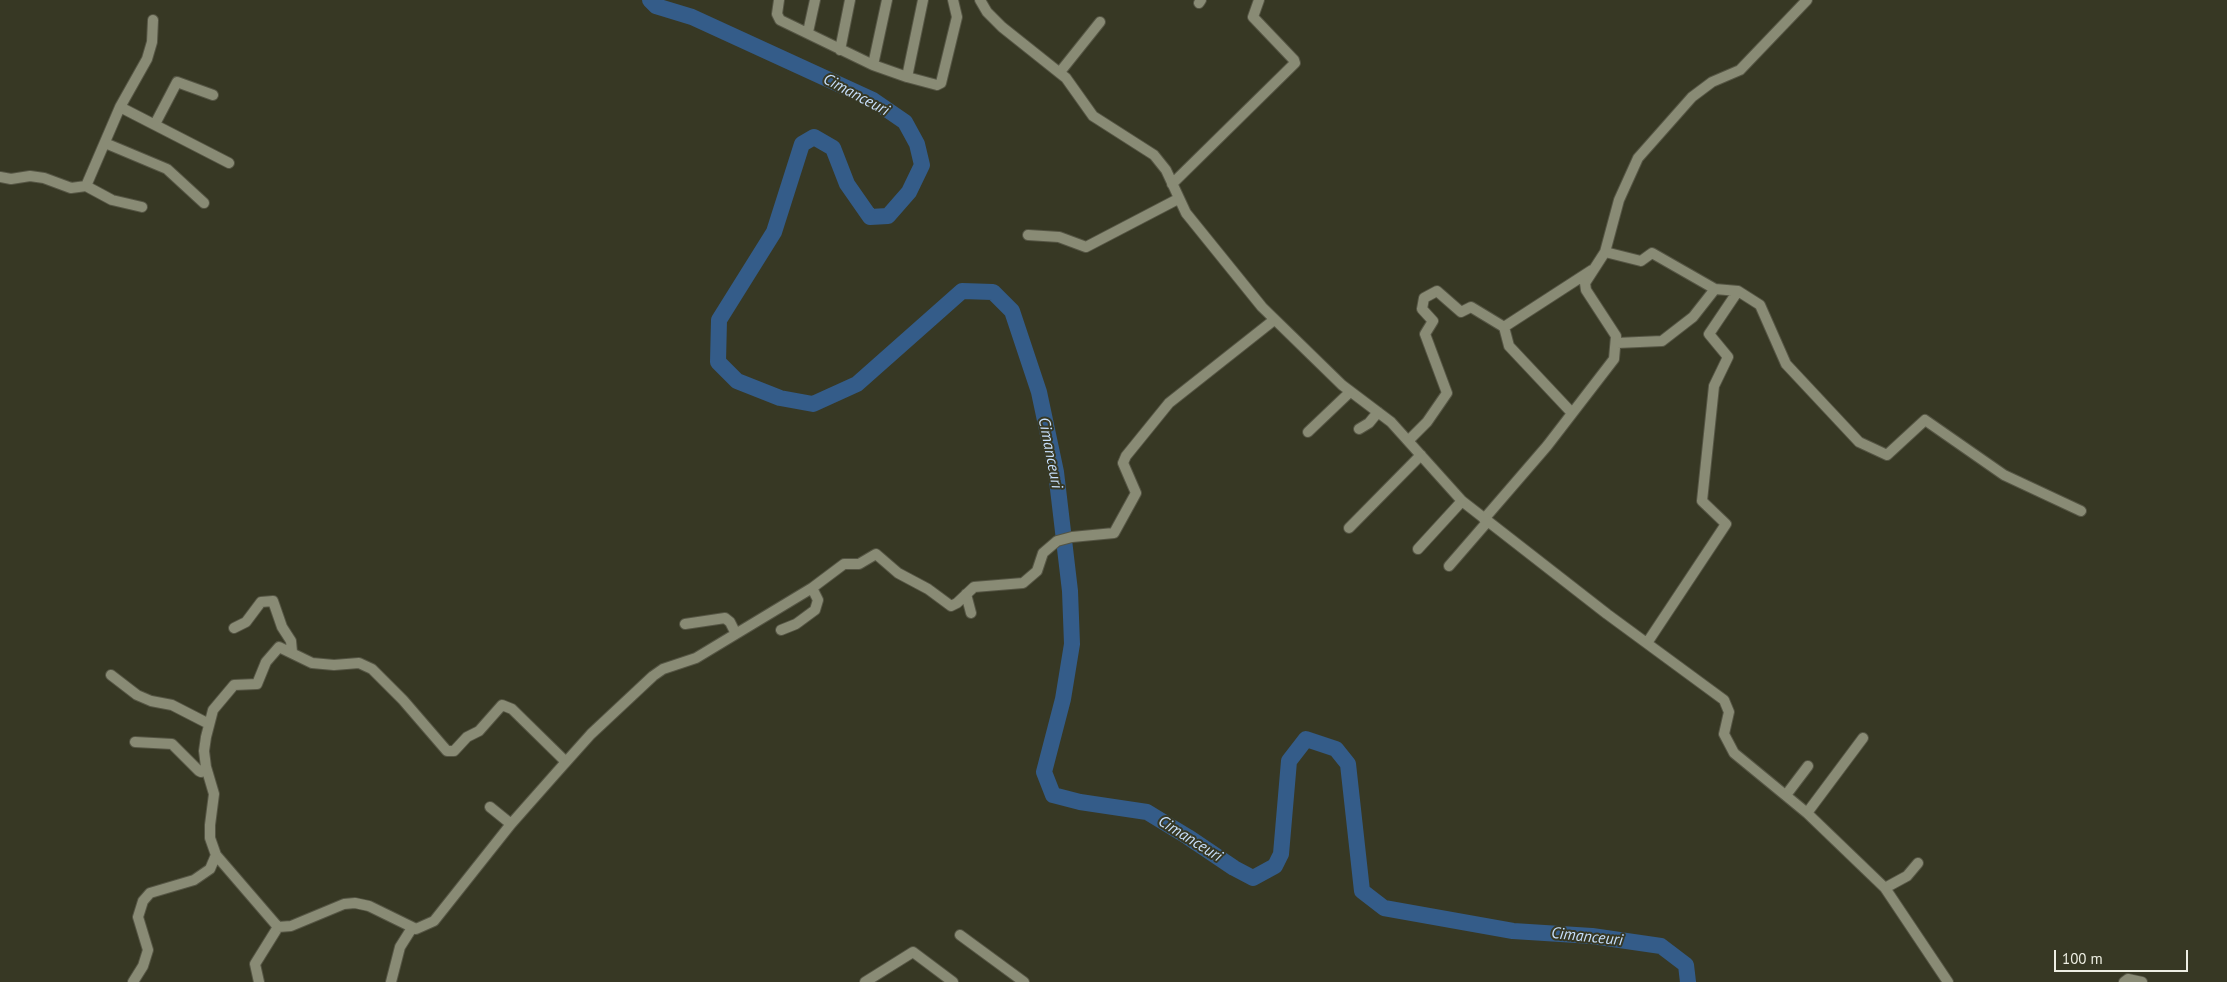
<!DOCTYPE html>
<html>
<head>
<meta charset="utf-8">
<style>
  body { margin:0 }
  #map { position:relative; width:2227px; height:982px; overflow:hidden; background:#373824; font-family:"PT Sans",sans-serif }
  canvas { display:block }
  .scale { position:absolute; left:2054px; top:950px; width:134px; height:22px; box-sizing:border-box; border:2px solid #eeefe3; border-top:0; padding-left:6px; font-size:15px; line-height:18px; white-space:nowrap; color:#eeefe3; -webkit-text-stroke:4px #373824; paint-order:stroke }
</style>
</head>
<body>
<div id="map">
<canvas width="2227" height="982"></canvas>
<div class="scale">100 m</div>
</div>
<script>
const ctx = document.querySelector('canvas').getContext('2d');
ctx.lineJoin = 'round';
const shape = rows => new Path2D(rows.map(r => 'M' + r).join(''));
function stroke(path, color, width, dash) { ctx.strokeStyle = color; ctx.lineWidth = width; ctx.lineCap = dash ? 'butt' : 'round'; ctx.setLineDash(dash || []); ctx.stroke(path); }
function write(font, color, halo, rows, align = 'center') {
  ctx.font = font + ' "PT Sans",sans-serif'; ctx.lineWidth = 4; ctx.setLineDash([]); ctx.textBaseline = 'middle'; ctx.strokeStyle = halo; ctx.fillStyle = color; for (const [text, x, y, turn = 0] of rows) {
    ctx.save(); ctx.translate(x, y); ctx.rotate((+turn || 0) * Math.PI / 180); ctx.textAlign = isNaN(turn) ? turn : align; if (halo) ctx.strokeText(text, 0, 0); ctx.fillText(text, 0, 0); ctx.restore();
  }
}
stroke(shape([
  [650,0,656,6,692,17,873,100,905,122,917,144,922,165,909,192,888,216,870,217,847,184,833,148,814,137,802,144,774,232,719,320,718,362,737,381,780,398,813,404,857,384,962,291,993,292,1012,311,1039,392,1056,472,1070,591,1072,644,1063,699,1044,772,1053,795,1080,802,1147,812,1188,837,1234,868,1253,878,1275,866,1281,854,1289,761,1306,739,1336,749,1348,764,1362,891,1384,908,1513,931,1592,936,1661,946,1686,965,1688,982]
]), '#345c89', 16);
const street = shape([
  [779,0,777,14,780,20,873,65,887,0],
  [980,0,987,12,1002,27,1066,78,1093,116,1154,155,1166,170,1186,213,1262,307,1342,385,1391,422,1462,501,1607,614,1724,700,1729,712,1724,734,1734,753,1807,813,1885,888,1948,982],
  [1199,3,1201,0],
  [808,32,815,0],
  [840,50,850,0],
  [873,65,907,77,923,0],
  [1060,72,1100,22],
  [907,77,937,85,941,83,957,17,953,0],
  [120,107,229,163],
  [155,124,177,82,213,95],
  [105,143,167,169,204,203],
  [0,177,11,179,30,176,44,178,71,188,86,186,120,107,147,59,152,42,153,20],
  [1172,184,1295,63,1294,60,1253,17,1259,0],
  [86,186,112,200,142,207],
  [1028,235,1059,237,1086,247,1178,199],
  [1605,252,1641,261,1652,253,1715,289,1738,291,1760,305,1786,364,1859,442,1887,455,1925,420,2004,475,2081,511],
  [1617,343,1662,341,1693,317,1715,289],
  [1572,413,1509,346,1504,327,1592,270],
  [1359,429,1369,423,1378,412],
  [1308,432,1350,392],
  [1409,440,1427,422,1447,393,1425,334,1433,321,1422,309,1424,298,1437,291,1461,312,1471,307,1504,327],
  [1484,519,1547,446,1614,359,1616,336,1586,290,1585,283,1605,252,1619,200,1638,158,1692,97,1712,82,1740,70,1807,0],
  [1349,528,1421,455],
  [1418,549,1462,501],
  [1449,566,1488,521],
  [966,594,971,613],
  [685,624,725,618,730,622,735,632],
  [234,628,246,622,261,602,273,601,282,627,291,641,292,652],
  [781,630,796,624,815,610,818,600,812,588],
  [1647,643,1726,524,1702,501,1714,386,1728,357,1709,334,1738,291],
  [111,675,137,695,151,701,172,705,209,724],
  [135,742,172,744,199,771,201,772,206,767],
  [1786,795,1808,766],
  [490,807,511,824],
  [1807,813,1863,738],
  [1885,888,1907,876,1918,863],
  [278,927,291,926,344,904,355,903,369,906,416,929,434,921,511,824,557,772,591,734,653,676,663,669,696,658,812,588,844,564,859,564,876,554,898,573,928,589,951,606,957,603,974,587,1023,583,1037,571,1043,553,1057,541,1072,537,1114,533,1136,493,1123,463,1126,456,1169,403,1274,320],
  [278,927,216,855,210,838,210,825,214,794,206,767,204,751,206,737,213,710,234,685,257,684,266,662,279,647,312,663,334,665,359,663,372,669,403,700,447,751,454,751,467,737,479,731,502,705,512,709,566,762],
  [960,935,1024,982],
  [133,982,143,966,148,950,138,917,143,901,150,893,194,880,210,869,216,855],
  [259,982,255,964,278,927],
  [391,982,400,947,412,928],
  [865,982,913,952,953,982],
  [2124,982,2128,979,2142,982]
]);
stroke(street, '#554', 12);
stroke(street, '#898b75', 10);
write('italic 16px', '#c7dffb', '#373824', [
  ["Cimanceuri",856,95,28],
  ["Cimanceuri",1050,453,79],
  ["Cimanceuri",1190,839,32],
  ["Cimanceuri",1587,937,6]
]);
</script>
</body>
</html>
